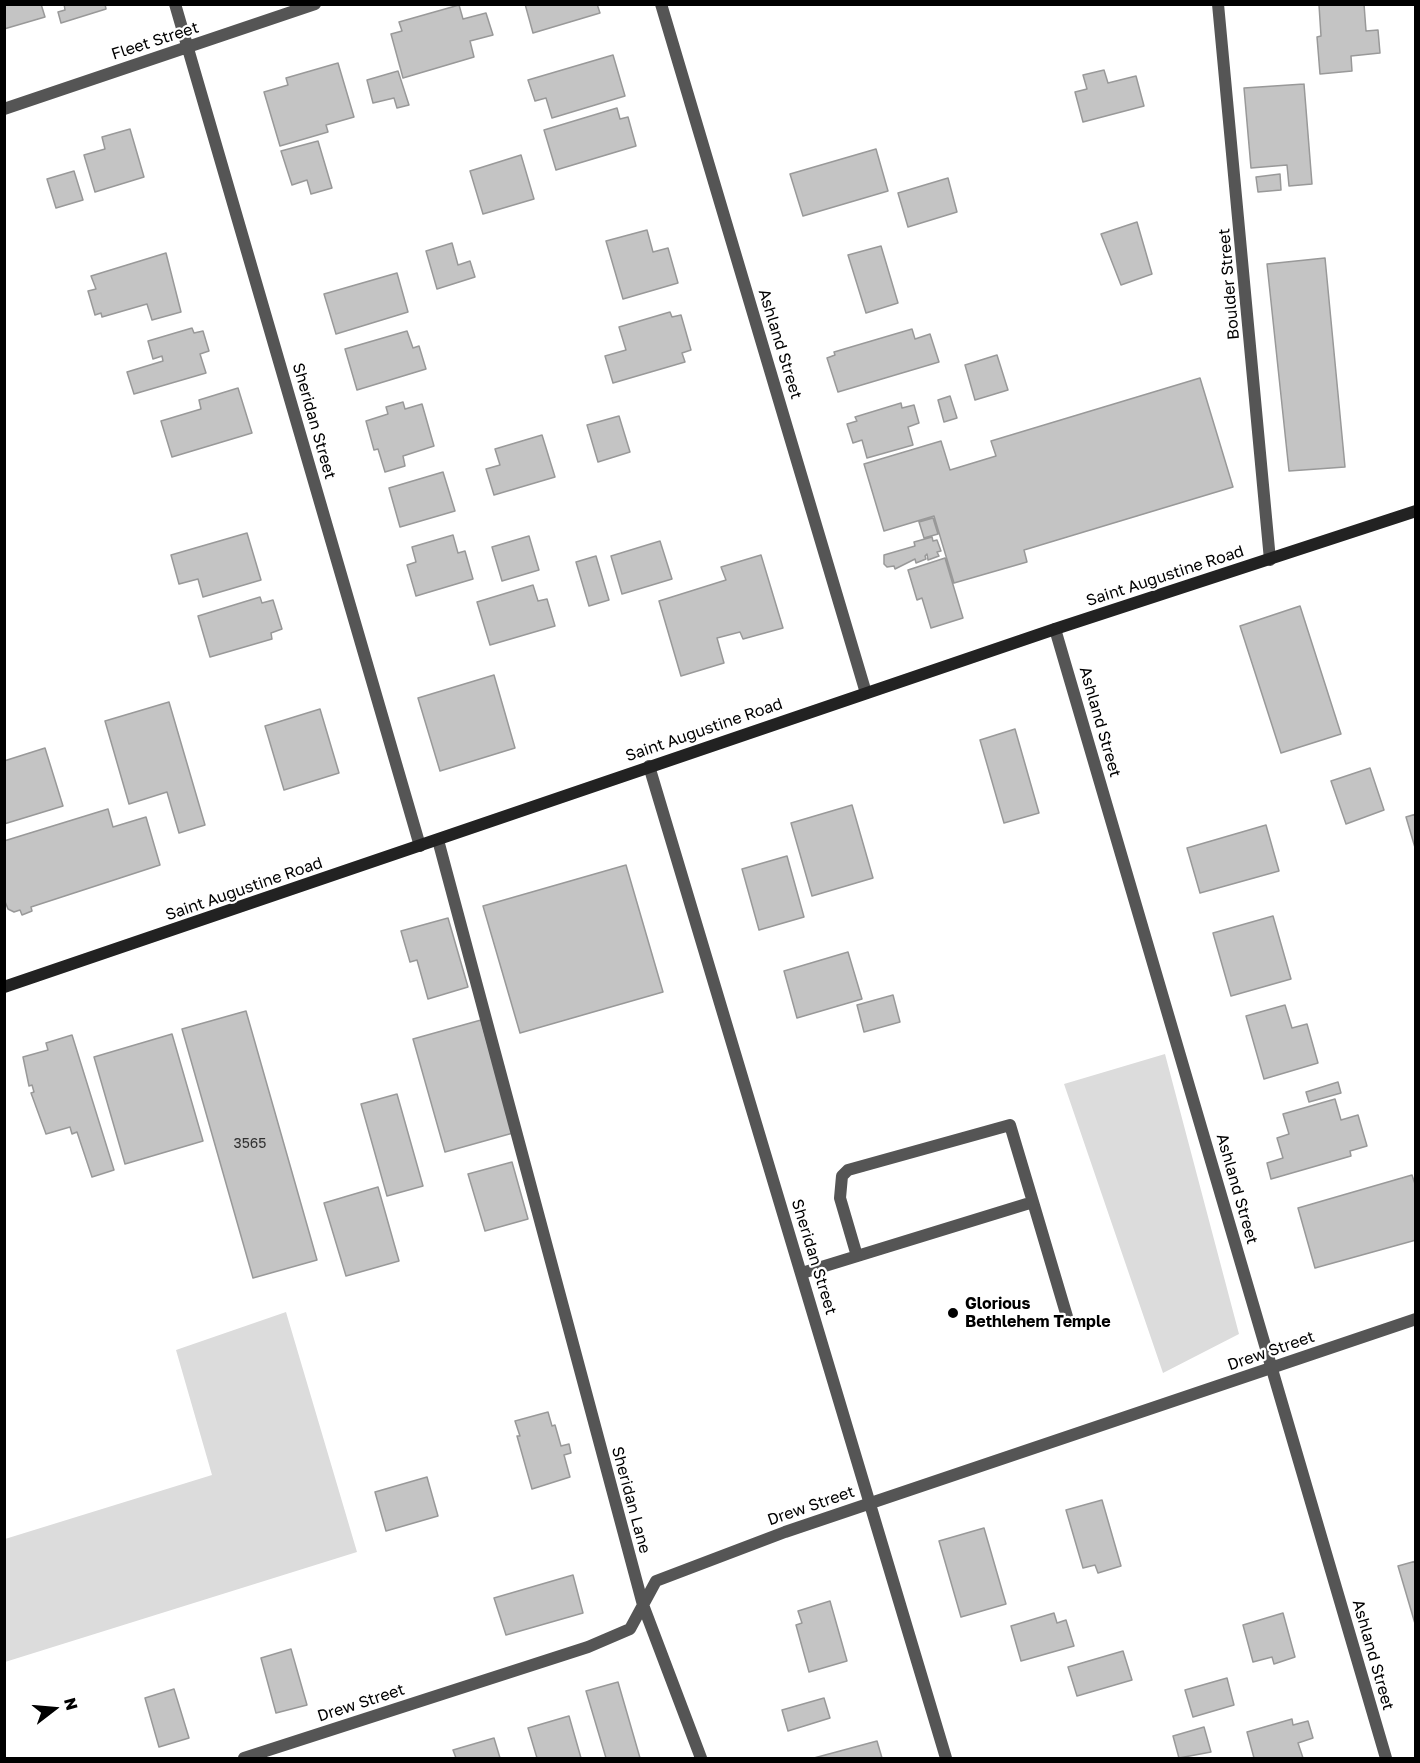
<!DOCTYPE html>
<html>
<head>
<meta charset="utf-8">
<style>
  body { margin:0 }
  #map { position:relative; width:1420px; height:1763px; overflow:hidden; background:#fff; font-family:"Golos Text",sans-serif }
  canvas { display:block }
  .frame { position:absolute; inset:0; border:6px solid #000; pointer-events:none }
  .north { position:absolute; left:24px; top:1679px; width:60px; height:60px; -webkit-text-stroke:4px #fff; paint-order:stroke; rotate:74deg; font-size:16px; font-weight:700; line-height:24px; text-align:center; color:#000 }
  .north::after { content:''; display:block; margin:auto; width:21px; height:27px; background:#000; clip-path:polygon(50% 0,100% 100%,50% 72%,0 100%) }
</style>
</head>
<body>
<div id="map">
<canvas width="1420" height="1763"></canvas>
<div class="frame"></div>
<div class="north">N</div>
</div>
<script>
const ctx = document.querySelector('canvas').getContext('2d');
ctx.lineJoin = 'round';
function paint(path, color) { ctx.fillStyle = color; ctx.fill(path, 'evenodd'); }
const shape = rows => new Path2D(rows.map(r => 'M' + r).join(''));
function stroke(path, color, width, dash) { ctx.strokeStyle = color; ctx.lineWidth = width; ctx.lineCap = dash ? 'butt' : 'round'; ctx.setLineDash(dash || []); ctx.stroke(path); }
function write(font, color, halo, rows, align = 'center') {
  ctx.font = font + ' "Golos Text",sans-serif'; ctx.lineWidth = 4.5; ctx.setLineDash([]); ctx.textBaseline = 'middle'; ctx.strokeStyle = halo; ctx.fillStyle = color; for (const [text, x, y, turn = 0] of rows) {
    ctx.save(); ctx.translate(x, y); ctx.rotate((+turn || 0) * Math.PI / 180); ctx.textAlign = isNaN(turn) ? turn : align; if (halo) ctx.strokeText(text, 0, 0); ctx.fillText(text, 0, 0); ctx.restore();
  }
}
paint(shape([
  [1165,1054,1239,1334,1163,1373,1064,1084],
  [286,1312,357,1552,5,1662,5,1539,212,1475,176,1350]
]), '#dcdcdc');
const building = shape([
  [4,4,41,4,45,17,4,29,4,4],
  [64,4,105,4,106,9,61,23,58,12,65,10,64,4],
  [525,4,597,4,600,13,533,33,525,4],
  [1364,4,1366,31,1378,30,1380,53,1351,56,1352,71,1320,74,1317,37,1321,36,1319,5,1364,4],
  [459,5,463,19,486,13,493,35,470,41,474,57,403,78,391,34,402,31,399,22,459,5],
  [613,55,625,96,552,118,546,98,535,101,528,80,613,55],
  [338,63,354,117,326,125,328,132,280,146,264,92,288,85,286,78,338,63],
  [1104,70,1108,83,1136,76,1144,106,1083,122,1075,92,1087,89,1083,75,1104,70],
  [398,71,409,105,397,108,394,98,373,103,367,80,398,71],
  [1304,84,1312,184,1289,186,1287,165,1251,168,1244,88,1304,84],
  [617,108,620,119,628,117,636,146,556,170,544,130,617,108],
  [130,129,144,177,95,192,84,155,105,149,102,137,130,129],
  [318,141,332,188,311,194,307,180,292,185,281,151,318,141],
  [876,149,888,191,803,216,790,174,876,149],
  [521,155,534,199,483,214,470,171,521,155],
  [74,171,83,200,56,208,47,179,74,171],
  [1280,174,1281,190,1258,192,1256,177,1280,174],
  [948,178,957,212,908,227,898,193,948,178],
  [1137,222,1152,274,1121,285,1101,234,1137,222],
  [647,230,653,252,668,248,678,283,623,299,606,241,647,230],
  [452,243,458,265,470,261,475,277,437,289,426,251,452,243],
  [881,246,898,303,866,313,848,255,881,246],
  [166,253,181,312,152,320,147,304,102,317,101,313,95,315,88,291,96,289,91,276,166,253],
  [1325,258,1345,467,1289,471,1267,264,1325,258],
  [397,273,408,312,336,334,324,294,397,273],
  [670,312,672,317,681,315,691,350,682,353,685,362,613,383,605,356,626,350,619,327,670,312],
  [192,328,194,333,203,331,209,351,200,354,206,373,134,394,127,372,163,361,162,356,153,359,148,341,192,328],
  [912,329,915,339,930,334,939,362,838,392,827,358,835,355,834,352,912,329],
  [407,331,413,348,419,346,426,369,357,390,345,349,407,331],
  [997,355,1008,390,975,400,965,365,997,355],
  [1200,378,1233,487,1024,550,1027,562,954,583,934,516,884,531,864,464,941,441,950,470,996,456,991,441,1200,378],
  [238,388,252,433,172,457,161,421,201,409,199,400,238,388],
  [950,396,957,418,944,422,938,400,950,396],
  [403,402,405,409,422,404,434,446,403,456,405,466,385,472,378,449,374,450,366,421,388,414,386,407,403,402],
  [901,403,902,408,914,405,919,423,908,427,913,445,867,458,862,440,853,443,847,424,857,421,855,417,901,403],
  [619,416,630,452,598,462,587,425,619,416],
  [542,435,555,477,494,495,486,469,500,465,495,449,542,435],
  [443,472,455,511,400,527,389,488,443,472],
  [933,518,938,534,924,538,919,522,933,518],
  [247,533,261,580,203,597,198,579,179,584,171,555,247,533],
  [453,535,458,553,465,551,473,579,416,596,407,565,416,562,412,547,453,535],
  [529,536,539,570,502,581,492,547,529,536],
  [932,537,933,541,937,540,941,551,937,552,939,556,928,560,927,554,925,556,926,559,916,563,915,559,895,569,894,566,887,567,884,564,884,555,915,546,914,542,932,537],
  [660,541,672,579,622,594,611,556,660,541],
  [761,555,783,628,743,639,740,632,717,638,724,663,681,676,659,601,726,580,721,567,761,555],
  [596,556,609,600,589,606,576,562,596,556],
  [945,558,963,618,931,628,922,598,917,600,908,570,945,558],
  [533,585,538,601,547,599,555,626,490,645,477,602,533,585],
  [260,597,262,603,273,600,282,629,271,633,272,639,210,657,198,616,260,597],
  [1300,606,1341,734,1281,753,1240,626,1300,606],
  [494,675,515,748,440,771,418,698,494,675],
  [169,702,205,825,179,833,167,792,129,804,105,721,169,702],
  [320,709,339,773,284,790,265,726,320,709],
  [1015,729,1039,813,1004,823,980,740,1015,729],
  [45,748,63,806,4,824,4,761,45,748],
  [1370,768,1384,810,1346,824,1331,781,1370,768],
  [852,805,873,878,812,896,791,823,852,805],
  [108,809,113,827,146,817,160,865,31,907,32,911,22,915,20,910,14,912,8,909,4,899,4,841,108,809],
  [1416,814,1416,851,1406,817,1416,814],
  [1266,825,1279,871,1200,893,1187,848,1266,825],
  [787,856,804,917,759,930,742,869,787,856],
  [626,865,663,992,520,1033,483,906,626,865],
  [1273,916,1291,979,1231,996,1213,933,1273,916],
  [448,918,468,987,428,999,417,960,410,962,401,931,448,918],
  [848,952,862,999,797,1018,784,971,848,952],
  [893,995,900,1022,864,1032,857,1005,893,995],
  [1285,1005,1292,1028,1307,1024,1318,1063,1264,1079,1246,1016,1285,1005],
  [246,1011,317,1260,253,1278,182,1029,246,1011],
  [481,1020,513,1133,445,1152,413,1039,481,1020],
  [172,1034,203,1141,125,1164,94,1057,172,1034],
  [72,1035,114,1170,92,1177,77,1132,72,1134,70,1127,46,1134,31,1093,34,1092,32,1085,29,1086,23,1057,48,1050,46,1043,72,1035],
  [1338,1082,1341,1093,1309,1102,1306,1092,1338,1082],
  [397,1094,423,1186,387,1196,361,1104,397,1094],
  [1335,1099,1341,1120,1358,1115,1367,1146,1350,1151,1351,1156,1271,1179,1267,1163,1283,1158,1277,1138,1289,1134,1283,1114,1335,1099],
  [512,1162,528,1219,485,1231,468,1174,512,1162],
  [1412,1175,1416,1187,1416,1240,1315,1268,1298,1208,1412,1175],
  [378,1187,399,1261,346,1276,324,1203,378,1187],
  [548,1412,552,1426,555,1425,561,1446,569,1444,571,1453,564,1455,570,1477,532,1489,517,1436,520,1436,515,1421,548,1412],
  [427,1477,438,1516,386,1531,375,1492,427,1477],
  [1102,1500,1121,1566,1098,1573,1095,1565,1083,1568,1066,1510,1102,1500],
  [984,1528,1006,1604,961,1617,939,1541,984,1528],
  [1416,1561,1416,1627,1398,1566,1416,1561],
  [573,1575,583,1613,506,1635,494,1598,573,1575],
  [830,1601,847,1661,809,1672,796,1625,802,1623,798,1611,830,1601],
  [1054,1613,1057,1623,1066,1620,1074,1646,1021,1661,1011,1626,1054,1613],
  [1283,1613,1295,1657,1274,1664,1272,1657,1253,1662,1243,1625,1283,1613],
  [291,1649,307,1705,276,1713,261,1658,291,1649],
  [1123,1651,1132,1680,1077,1696,1068,1667,1123,1651],
  [1227,1678,1234,1705,1193,1717,1185,1690,1227,1678],
  [618,1682,640,1758,606,1758,586,1691,618,1682],
  [174,1689,189,1738,159,1747,145,1698,174,1689],
  [824,1698,830,1718,788,1731,782,1710,824,1698],
  [569,1716,581,1758,537,1758,528,1728,569,1716],
  [1292,1719,1293,1725,1308,1721,1313,1738,1298,1743,1303,1758,1254,1758,1247,1732,1292,1719],
  [1204,1727,1211,1752,1179,1758,1173,1736,1204,1727],
  [494,1738,500,1758,456,1758,453,1750,494,1738],
  [877,1741,882,1758,814,1758,877,1741]
]);
paint(building, '#c4c4c4');
stroke(building, '#999', 1.5);
stroke(shape([
  [1033,1202,1068,1320],
  [802,1273,1033,1202,1010,1125,848,1170,842,1176,840,1198,857,1256]
]), '#555', 12);
stroke(shape([
  [175,4,420,846],
  [661,4,866,693],
  [1218,4,1270,560],
  [4,109,315,4],
  [1055,629,1386,1758],
  [649,766,946,1758],
  [438,840,643,1605,701,1758],
  [244,1758,588,1647,630,1629,656,1581,785,1532,1416,1319]
]), '#555', 12);
stroke(shape([
  [4,987,1055,629,1416,511]
]), '#222', 12);
for (const [x, y, r, color] of [
  [953,1313,6,"#000"]
]) { const dot = new Path2D(); dot.arc(x, y, r, 0, 2 * Math.PI); ctx.fillStyle = color; ctx.fill(dot); stroke(dot, '#fff', 2); }
write('14px', '#313131', null, [
  ["3565",250,1144]
]);
write('16px', '#000', '#fff', [
  ["Fleet Street",155,41,-18],
  ["Boulder Street",1229,284,-95],
  ["Ashland Street",780,344,73],
  ["Sheridan Street",314,421,74],
  ["Saint Augustine Road",1165,576,-18],
  ["Ashland Street",1100,722,74],
  ["Saint Augustine Road",704,730,-19],
  ["Saint Augustine Road",244,889,-19],
  ["Ashland Street",1237,1189,74],
  ["Sheridan Street",814,1257,73],
  ["Drew Street",1271,1351,-19],
  ["Sheridan Lane",631,1500,75],
  ["Drew Street",811,1506,-19],
  ["Ashland Street",1373,1655,74],
  ["Drew Street",361,1703,-18]
]);
write('bold 16px', '#000', '#fff', [
  ["Glorious",965,1304],
  ["Bethlehem Temple",965,1322]
], 'left');
</script>
</body>
</html>
